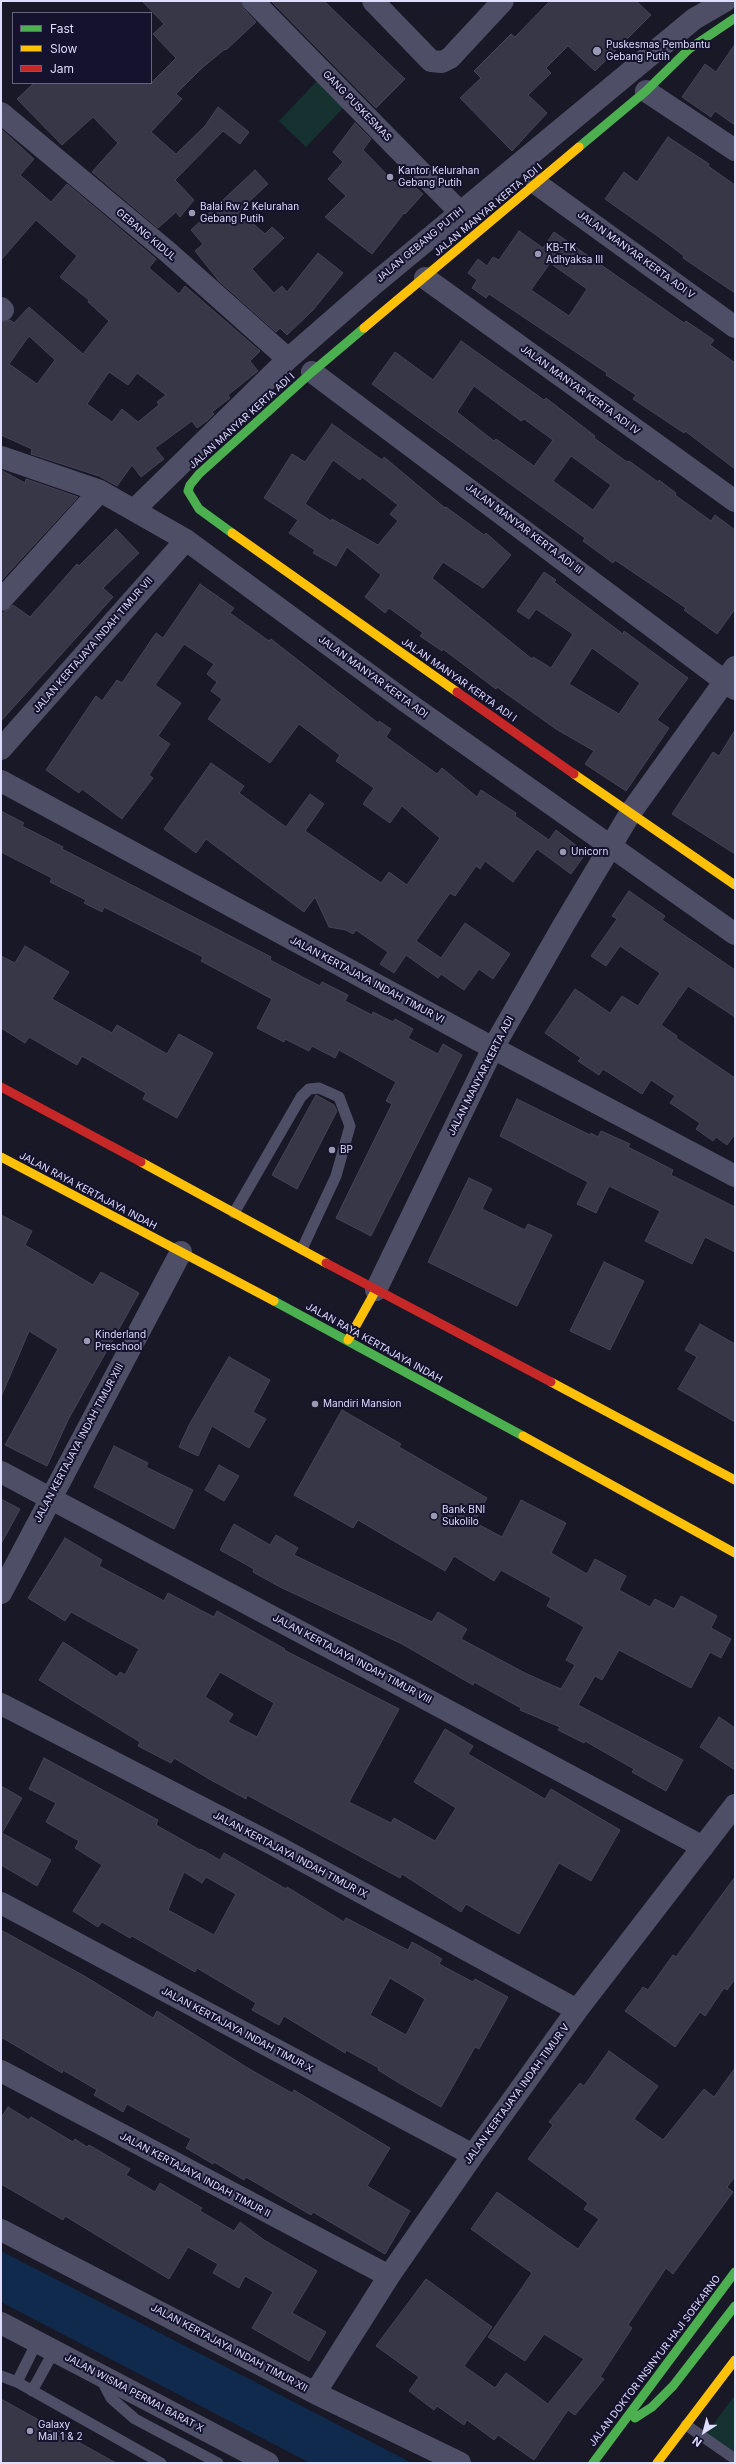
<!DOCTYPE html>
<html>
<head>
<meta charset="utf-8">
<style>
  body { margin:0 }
  #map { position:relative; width:736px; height:2464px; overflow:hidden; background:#191826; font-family:Inter,sans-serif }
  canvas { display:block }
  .frame { position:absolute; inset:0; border:2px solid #dfdeff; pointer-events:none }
  .legend { position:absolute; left:12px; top:12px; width:140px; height:72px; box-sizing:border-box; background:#14122c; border:1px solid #656480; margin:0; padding:5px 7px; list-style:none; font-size:12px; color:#dfdeff }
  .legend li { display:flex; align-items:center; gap:8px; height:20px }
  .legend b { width:20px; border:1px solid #656480 }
  .north { position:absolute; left:684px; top:2412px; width:40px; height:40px; -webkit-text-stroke:3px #14122c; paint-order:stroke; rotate:216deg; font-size:11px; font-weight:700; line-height:16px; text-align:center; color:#dfdeff }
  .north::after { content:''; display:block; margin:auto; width:14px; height:18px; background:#dfdeff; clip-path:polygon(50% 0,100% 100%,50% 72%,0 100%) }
</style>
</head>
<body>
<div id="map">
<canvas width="736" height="2464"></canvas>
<div class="frame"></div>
<ul class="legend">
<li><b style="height:5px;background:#4caf50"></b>Fast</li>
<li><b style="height:5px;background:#ffc107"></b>Slow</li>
<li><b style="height:5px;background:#c62828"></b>Jam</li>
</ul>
<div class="north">N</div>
</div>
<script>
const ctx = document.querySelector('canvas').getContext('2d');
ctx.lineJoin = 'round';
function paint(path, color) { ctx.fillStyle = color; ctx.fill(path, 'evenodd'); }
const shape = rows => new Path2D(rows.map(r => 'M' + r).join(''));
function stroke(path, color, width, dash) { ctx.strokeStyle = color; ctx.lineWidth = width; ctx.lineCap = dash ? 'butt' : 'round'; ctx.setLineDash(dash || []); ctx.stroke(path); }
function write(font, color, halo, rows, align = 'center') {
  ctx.font = font + ' Inter,sans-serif'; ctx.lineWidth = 4; ctx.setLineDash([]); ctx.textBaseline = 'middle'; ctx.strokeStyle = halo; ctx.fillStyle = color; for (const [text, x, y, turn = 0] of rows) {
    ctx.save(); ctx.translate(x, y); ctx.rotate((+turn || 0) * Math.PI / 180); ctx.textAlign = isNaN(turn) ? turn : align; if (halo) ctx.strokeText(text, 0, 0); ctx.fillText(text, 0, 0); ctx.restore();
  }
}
paint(shape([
  [318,80,346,105,306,147,279,121],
  [735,2395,735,2462,703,2438]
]), '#163230');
paint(shape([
  [1,2251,412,2463,310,2463,1,2302]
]), '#0f2a4c');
const building = shape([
  [142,1,241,1,244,9,256,22,226,50,225,49,202,68,176,94,182,99,151,132,176,154,205,126,218,107,249,132,240,144,223,131,175,180,194,200,180,217,176,212,158,228,92,172,118,143,93,117,62,145,17,99,34,83,151,83,176,58,153,34,164,24,142,1],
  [271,1,324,1,405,79,376,108,271,1],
  [550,1,636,1,651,15,595,71,568,46,546,68,551,73,528,95,547,113,512,151,460,98,481,78,474,71,511,34,515,37,550,1],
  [735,44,735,125,715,111,711,117,682,97,705,64,716,72,735,44],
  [355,123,371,139,363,150,395,183,402,175,423,194,405,214,404,213,372,254,325,217,346,196,328,179,343,162,333,152,355,123],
  [1,129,34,159,20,175,51,202,67,184,156,259,149,268,179,294,185,286,260,351,250,361,258,371,228,395,230,398,212,412,214,414,208,420,197,428,192,421,155,448,164,459,141,477,132,465,117,486,99,476,31,454,32,449,1,435,1,322,10,320,14,323,29,307,83,354,109,321,88,302,89,300,60,277,77,256,36,220,1,260,1,129],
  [29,336,55,360,37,384,9,364,29,336],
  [109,372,128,385,137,373,166,395,157,402,159,405,138,422,122,409,112,422,87,404,109,372],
  [668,137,709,164,708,166,735,185,735,293,683,258,684,256,659,237,605,199,624,172,637,182,668,137],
  [255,170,268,184,239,211,265,234,272,227,284,238,252,269,274,293,282,286,287,292,318,253,343,273,313,310,287,335,280,328,276,332,219,281,195,251,203,244,191,230,255,170],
  [519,231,543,248,554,232,684,323,686,321,714,340,710,345,735,363,735,469,685,431,684,433,633,399,636,395,606,375,607,373,489,294,486,298,472,288,477,280,468,273,478,259,487,266,493,257,499,260,519,231],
  [550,263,587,289,569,316,531,290,550,263],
  [461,341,544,400,546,398,595,436,594,438,627,462,629,461,658,482,659,480,676,493,675,495,711,521,715,515,735,530,735,609,717,634,684,610,686,608,615,560,613,563,583,541,585,538,372,384,395,352,433,380,461,341],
  [474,386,521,421,524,419,553,440,534,466,496,439,494,441,457,412,474,386],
  [571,456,611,485,593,510,553,481,571,456],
  [332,424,382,460,384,457,445,508,446,507,484,535,486,533,511,555,483,588,443,562,432,578,532,659,533,657,551,668,573,634,536,609,529,619,517,611,544,572,556,580,554,582,623,634,624,631,688,678,657,720,669,728,626,791,585,764,594,751,556,729,497,687,496,689,443,649,442,651,420,636,423,633,389,608,385,613,365,597,381,575,347,547,336,566,313,553,315,550,289,533,298,520,264,498,292,454,305,462,332,424],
  [333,460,360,480,362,477,398,505,390,514,398,521,378,545,332,519,331,521,305,504,333,460],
  [592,648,640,683,619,714,569,684,592,648],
  [1,470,25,483,26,479,78,497,1,581,1,470],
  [116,529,139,553,103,588,113,597,1,721,1,614,13,605,30,617,77,564,79,566,116,529],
  [200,584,234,608,230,613,269,641,271,639,378,723,379,721,391,729,386,737,437,774,442,768,477,797,481,790,516,813,515,816,549,840,556,830,586,853,571,874,537,849,513,882,485,861,480,869,476,866,455,896,450,893,416,941,441,958,465,923,510,954,493,979,479,969,464,990,441,974,438,978,406,955,394,973,380,964,388,952,356,930,353,934,346,930,329,927,315,897,304,912,206,839,196,853,164,829,211,763,244,786,239,793,286,827,310,794,324,804,305,831,381,883,389,872,407,885,440,838,402,806,390,823,363,804,374,788,336,761,340,755,299,724,270,763,208,719,222,699,211,691,217,682,207,674,214,664,184,644,155,685,181,703,158,736,170,744,149,775,153,778,122,819,82,789,79,793,46,770,96,696,102,701,117,680,122,683,156,633,163,638,200,584],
  [735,730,735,854,672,814,713,752,719,756,735,730],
  [1,811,24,823,22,826,63,847,62,849,271,957,270,960,320,986,322,982,348,995,345,1001,372,1015,373,1012,393,1022,395,1019,413,1029,408,1038,438,1054,443,1044,462,1055,371,1236,336,1218,392,1104,386,1101,396,1082,339,1050,335,1058,312,1046,309,1051,285,1039,284,1042,257,1028,272,999,201,961,203,957,104,907,102,912,84,903,86,900,50,882,52,878,1,852,1,811],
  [629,891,665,916,662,920,735,970,735,1017,688,986,661,1025,677,1036,676,1038,735,1078,735,1134,727,1145,716,1137,713,1141,696,1129,700,1123,670,1103,675,1096,651,1080,642,1094,603,1069,599,1075,578,1061,581,1058,545,1033,575,989,610,1013,622,996,638,1006,660,973,620,946,606,966,591,956,617,919,612,916,629,891],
  [25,946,69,972,52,999,112,1033,117,1025,167,1054,179,1034,213,1053,177,1118,143,1099,146,1093,82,1056,77,1065,29,1037,25,1043,1,1028,1,956,15,963,25,946],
  [316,1095,334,1105,337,1111,297,1189,272,1175,316,1095],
  [517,1099,590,1135,591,1133,598,1137,601,1131,630,1144,628,1147,673,1170,671,1175,735,1207,735,1252,705,1237,692,1264,645,1241,660,1211,609,1186,596,1213,577,1204,588,1182,500,1136,517,1099],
  [469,1178,492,1189,482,1209,525,1230,528,1224,552,1235,517,1306,428,1262,469,1178],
  [1,1215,32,1231,25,1245,93,1285,101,1272,139,1293,68,1420,47,1466,5,1445,58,1349,29,1331,1,1397,1,1215],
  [604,1262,644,1281,610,1350,570,1331,604,1262],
  [700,1324,735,1344,735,1422,678,1389,697,1357,685,1350,700,1324],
  [229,1357,270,1380,253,1412,266,1419,249,1448,212,1426,198,1456,179,1447,189,1425,229,1357],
  [342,1410,401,1444,399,1447,487,1498,474,1522,502,1537,521,1500,566,1523,551,1553,587,1574,595,1559,626,1576,619,1590,650,1607,655,1599,674,1609,681,1596,717,1616,711,1628,731,1639,721,1658,710,1652,691,1688,619,1650,602,1680,595,1676,578,1705,683,1760,666,1791,632,1772,634,1769,585,1741,584,1743,558,1730,560,1727,520,1710,521,1708,474,1682,473,1685,402,1644,280,1587,253,1572,254,1569,220,1550,234,1524,270,1545,276,1535,298,1548,294,1555,432,1622,438,1612,467,1629,461,1639,527,1674,561,1689,575,1665,566,1660,584,1627,547,1606,551,1598,501,1570,494,1581,454,1556,445,1571,358,1520,353,1528,294,1495,342,1410],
  [114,1446,148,1463,146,1467,193,1490,174,1529,94,1487,114,1446],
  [219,1465,239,1476,224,1501,205,1490,219,1465],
  [1,1499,20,1509,1,1544,1,1499],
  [65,1538,102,1560,99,1566,164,1601,168,1593,214,1617,217,1611,285,1649,284,1650,399,1709,349,1802,391,1823,394,1818,435,1841,456,1808,414,1782,445,1729,473,1746,468,1754,545,1799,551,1789,620,1830,591,1881,559,1863,519,1934,466,1904,461,1912,402,1874,400,1878,247,1795,246,1799,211,1780,174,1758,171,1763,138,1746,140,1742,39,1680,63,1642,117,1677,120,1672,125,1675,139,1649,71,1612,65,1621,28,1598,65,1538],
  [220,1672,274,1703,257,1737,228,1722,233,1714,205,1697,220,1672],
  [719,1717,735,1728,735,1770,700,1747,719,1717],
  [44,1758,158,1820,156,1825,200,1850,201,1849,220,1860,224,1853,286,1889,287,1887,344,1922,346,1918,408,1950,412,1942,442,1959,439,1964,473,1982,475,1979,508,1997,479,2049,475,2047,441,2107,399,2083,378,2070,379,2068,346,2050,345,2053,284,2016,279,2025,252,2010,256,2003,197,1968,195,1972,132,1936,130,1938,102,1922,98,1927,73,1911,102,1865,75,1848,79,1841,46,1822,56,1803,29,1789,44,1758],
  [184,1872,202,1883,206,1877,236,1894,214,1935,168,1910,184,1872],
  [390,1978,425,1999,406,2035,370,2015,390,1978],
  [1,1786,22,1798,2,1833,51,1860,37,1886,1,1865,1,1786],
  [735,1877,735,1979,727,1990,724,1988,705,2016,700,2012,675,2047,625,2011,643,1987,648,1990,673,1955,676,1957,735,1877],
  [1,1930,86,1977,153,2018,157,2011,251,2070,292,2093,294,2090,390,2148,367,2186,410,2211,385,2254,313,2212,311,2215,246,2177,244,2180,214,2162,213,2164,186,2148,191,2139,127,2104,123,2112,94,2095,97,2090,63,2070,62,2073,1,2037,1,1930],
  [609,2051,658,2086,634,2119,663,2140,704,2089,714,2097,735,2068,735,2177,727,2187,733,2192,673,2274,666,2268,628,2325,632,2328,600,2377,604,2379,575,2415,568,2410,534,2460,498,2435,494,2440,467,2420,464,2425,437,2406,434,2410,409,2391,419,2377,376,2346,426,2279,492,2327,464,2366,495,2388,506,2373,548,2404,584,2359,544,2334,525,2361,488,2337,532,2273,471,2229,497,2192,578,2249,599,2219,584,2209,588,2203,528,2159,553,2125,549,2122,580,2083,584,2086,609,2051],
  [8,2107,29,2120,31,2117,73,2142,75,2139,87,2147,89,2145,130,2169,126,2175,155,2192,160,2183,202,2208,200,2211,234,2231,240,2222,264,2240,317,2271,292,2313,326,2332,309,2361,252,2328,273,2292,245,2276,239,2288,213,2273,218,2264,188,2247,169,2279,65,2216,63,2220,1,2184,1,2118,8,2107],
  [1,2399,116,2463,1,2463,1,2399]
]);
paint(building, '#383747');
stroke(building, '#454358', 1);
stroke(shape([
  [234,1213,301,1097,309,1089,319,1088,339,1097,350,1126,336,1176,302,1249],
  [1,2376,17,2382,161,2463],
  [101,2379,111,2398,135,2419,218,2463],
  [17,2382,37,2342],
  [32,2391,54,2351],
  [686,2425,735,2459]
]), '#4e4e67', 11);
stroke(shape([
  [253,1,460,212],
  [373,1,431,61,442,62,450,58,503,1],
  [646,91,735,150],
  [1,113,169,253,288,359],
  [537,184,735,327],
  [425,278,735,501],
  [1,308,3,310],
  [312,372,735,689],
  [1,457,100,491,186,540,405,701,735,934],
  [134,510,288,359,374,284,694,19,725,1],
  [1,600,100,491],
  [1,749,186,540],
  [1,781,493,1048,735,1176],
  [376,1290,493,1048,563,926,631,812,735,667],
  [1,1472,703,1847],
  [1,1593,181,1252],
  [1,1704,276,1846,577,2010],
  [1,1903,473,2155],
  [1,2071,389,2276],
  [1,2230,315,2393,460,2463],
  [1,2323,268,2463],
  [315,2393,389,2276,473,2155,577,2010,735,1805]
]), '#4e4e67', 22);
stroke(shape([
  [579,147,646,91,689,49,735,18],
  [232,533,199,509,188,491,190,485,199,474,312,372,364,328],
  [274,1301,523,1436],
  [635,2418,652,2407,673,2386,735,2306],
  [593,2463,735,2272]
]), '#4caf50', 9);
stroke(shape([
  [364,328,579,147],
  [232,533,457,692],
  [574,774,735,885],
  [1,1157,274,1301],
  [141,1162,326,1263],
  [348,1340,376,1290],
  [551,1382,735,1480],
  [523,1436,735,1553],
  [657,2463,735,2360]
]), '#ffc107', 9);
stroke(shape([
  [457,692,574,774],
  [1,1087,141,1162],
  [326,1263,551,1382]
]), '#c62828', 9);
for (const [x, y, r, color] of [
  [597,51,5,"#9a99b3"],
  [390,177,4,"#9a99b3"],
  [192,213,4,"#9a99b3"],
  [538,254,4,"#9a99b3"],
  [563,852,4,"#9a99b3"],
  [332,1150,4,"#9a99b3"],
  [87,1341,4,"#9a99b3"],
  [315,1404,4,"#9a99b3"],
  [434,1516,4,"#9a99b3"],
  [30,2431,4,"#9a99b3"]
]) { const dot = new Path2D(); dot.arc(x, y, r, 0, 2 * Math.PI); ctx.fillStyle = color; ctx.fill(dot); stroke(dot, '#14122c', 1.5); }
write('10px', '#dfdeff', '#14122c', [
  ["Puskesmas Pembantu",606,45],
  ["Gebang Putih",606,57],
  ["Kantor Kelurahan",398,171],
  ["Gebang Putih",398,183],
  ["Balai Rw 2 Kelurahan",200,207],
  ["Gebang Putih",200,219],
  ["KB-TK",546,248],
  ["Adhyaksa III",546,260],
  ["Unicorn",571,852],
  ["BP",340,1150],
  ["Kinderland",95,1335],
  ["Preschool",95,1347],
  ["Mandiri Mansion",323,1404],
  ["Bank BNI",442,1510],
  ["Sukolilo",442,1522],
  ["Galaxy",38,2425],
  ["Mall 1 & 2",38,2437]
], 'left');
write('10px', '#dfdeff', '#14122c', [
  ["GANG PUSKESMAS",357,106,46],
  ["JALAN MANYAR KERTA ADI I",488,210,-40],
  ["GEBANG KIDUL",146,235,40],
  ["JALAN GEBANG PUTIH",420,245,-40],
  ["JALAN MANYAR KERTA ADI V",636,255,36],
  ["JALAN MANYAR KERTA ADI IV",580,390,36],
  ["JALAN MANYAR KERTA ADI I",242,421,-42],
  ["JALAN MANYAR KERTA ADI III",524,529,37],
  ["JALAN KERTAJAYA INDAH TIMUR VII",93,645,-49],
  ["JALAN MANYAR KERTA ADI",373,677,36],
  ["JALAN MANYAR KERTA ADI I",459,680,35],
  ["JALAN KERTAJAYA INDAH TIMUR VI",367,980,28],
  ["JALAN MANYAR KERTA ADI",481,1076,-63],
  ["JALAN RAYA KERTAJAYA INDAH",88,1191,28],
  ["JALAN RAYA KERTAJAYA INDAH",374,1343,29],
  ["JALAN KERTAJAYA INDAH TIMUR XIII",79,1443,-62],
  ["JALAN KERTAJAYA INDAH TIMUR VIII",352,1659,28],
  ["JALAN KERTAJAYA INDAH TIMUR IX",290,1855,28],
  ["JALAN KERTAJAYA INDAH TIMUR X",237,2030,28],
  ["JALAN KERTAJAYA INDAH TIMUR V",517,2094,-54],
  ["JALAN KERTAJAYA INDAH TIMUR II",195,2175,28],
  ["JALAN KERTAJAYA INDAH TIMUR XII",229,2348,28],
  ["JALAN DOKTOR INSINYUR HAJI SOEKARNO",655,2361,-53],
  ["JALAN WISMA PERMAI BARAT X",134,2393,28]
]);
</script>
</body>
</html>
